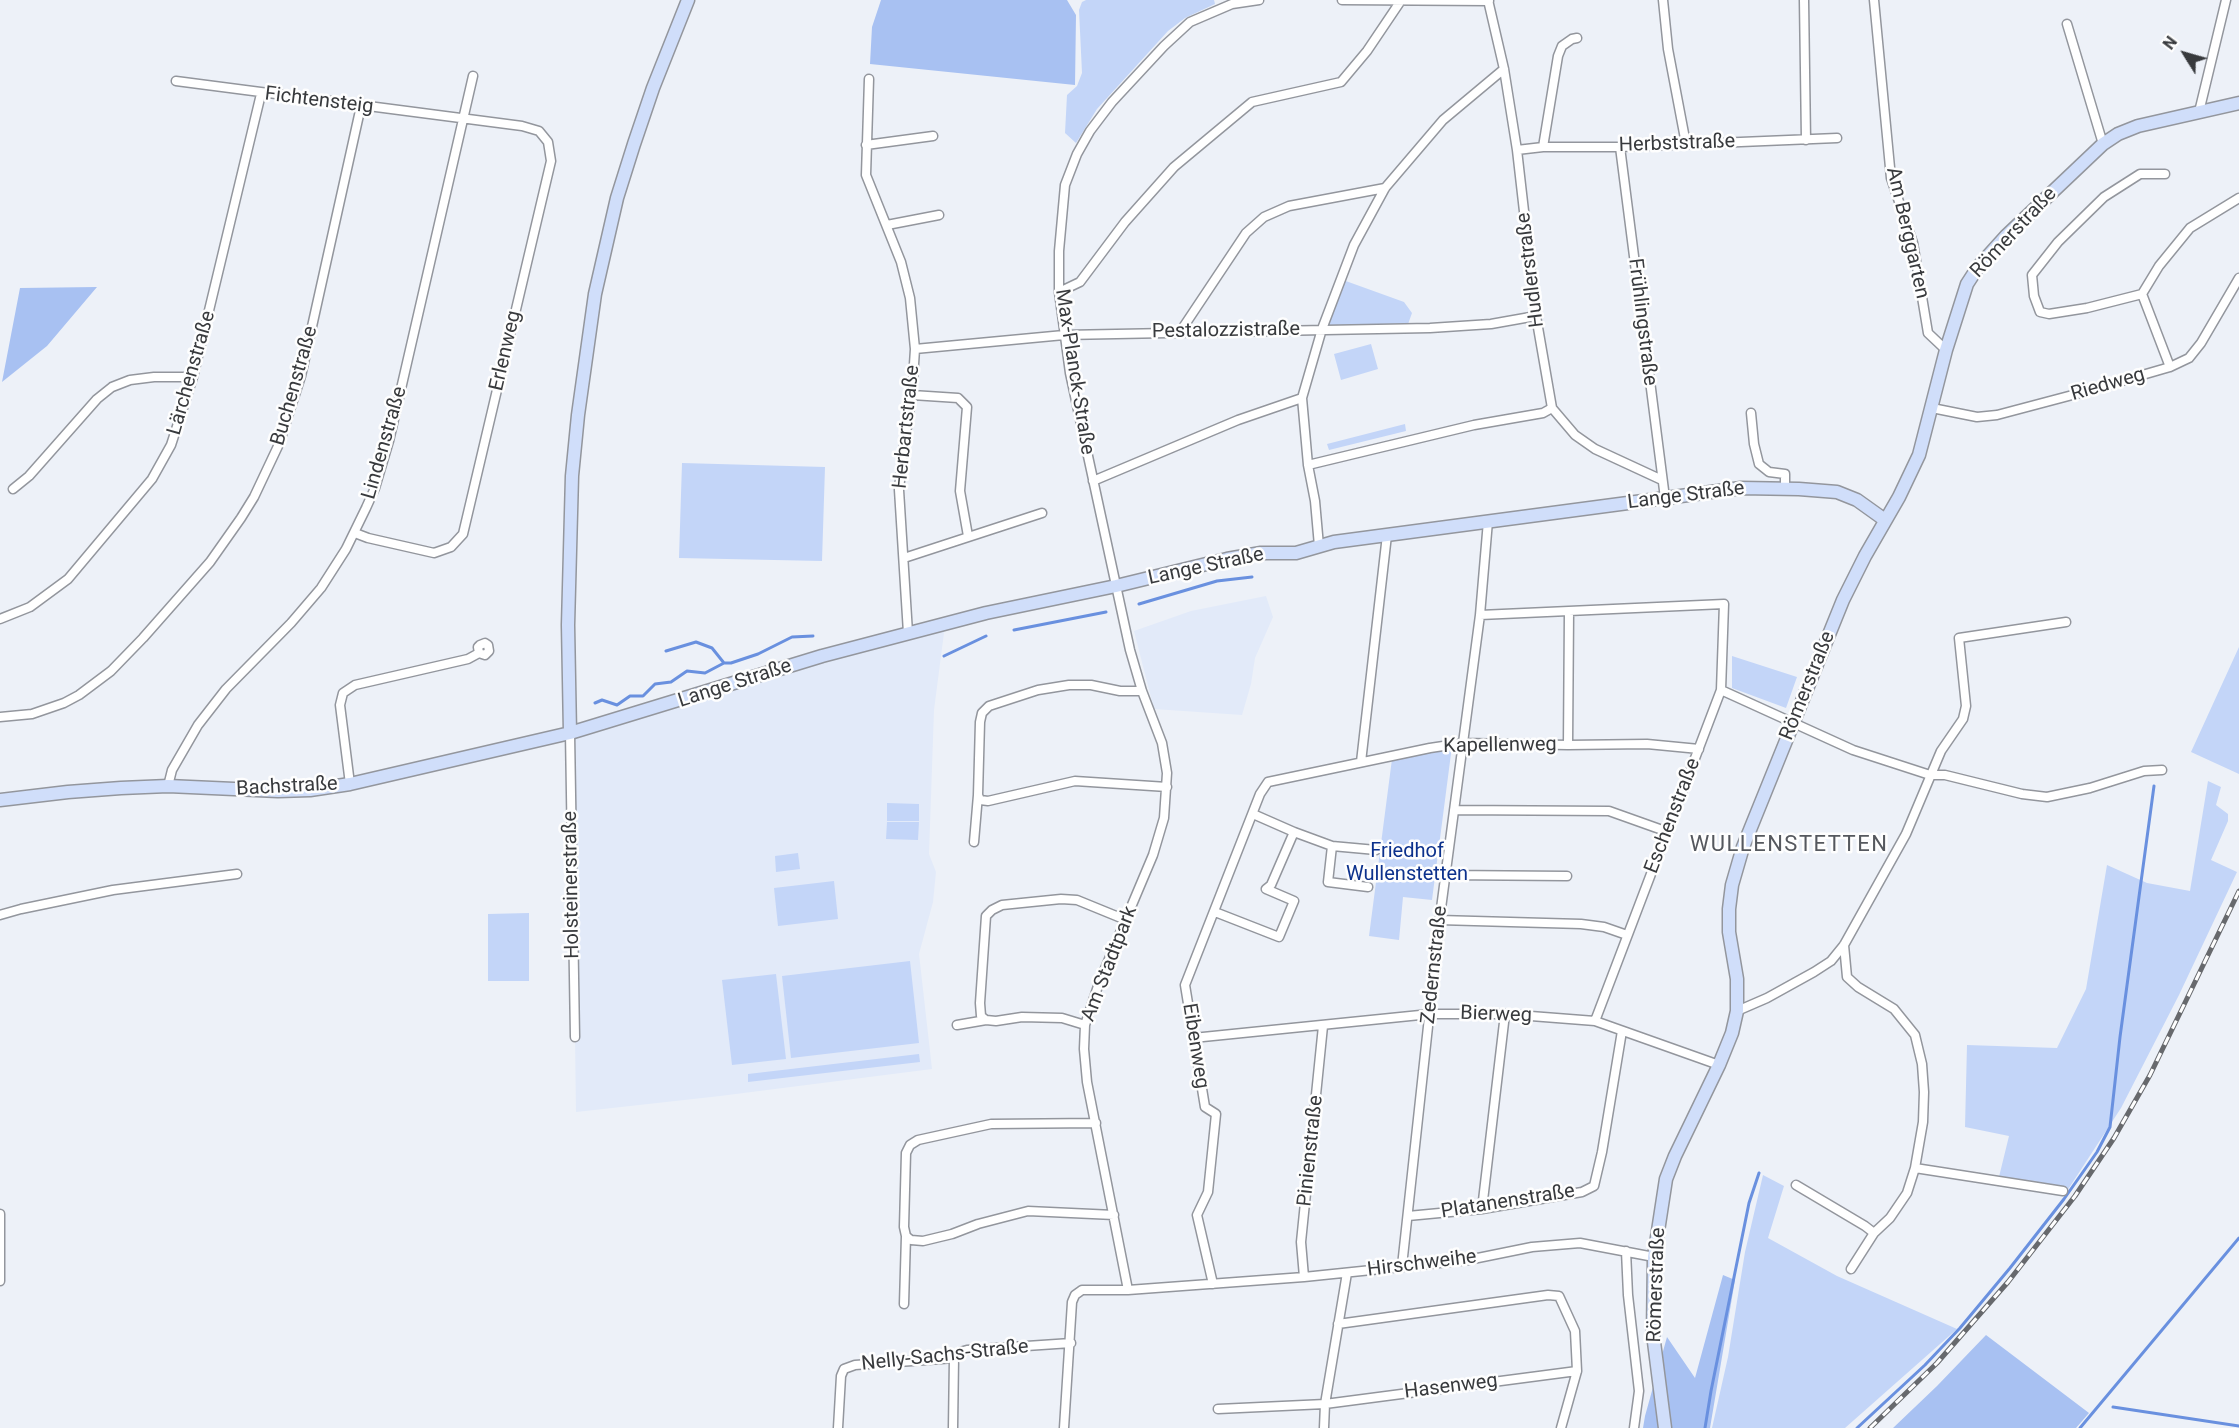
<!DOCTYPE html>
<html>
<head>
<meta charset="utf-8">
<style>
  body { margin:0 }
  #map { position:relative; width:2239px; height:1428px; overflow:hidden; background:#edf1f8; font-family:Roboto,sans-serif }
  canvas { display:block }
  .north { position:absolute; left:2155px; top:24px; width:60px; height:60px; -webkit-text-stroke:4px #fefefe; paint-order:stroke; rotate:307deg; font-size:16px; font-weight:700; line-height:24px; text-align:center; color:#383a3d }
  .north::after { content:''; display:block; margin:auto; width:21px; height:27px; background:#383a3d; clip-path:polygon(50% 0,100% 100%,50% 72%,0 100%) }
</style>
</head>
<body>
<div id="map">
<canvas width="2239" height="1428"></canvas>
<div class="north">N</div>
</div>
<script>
const ctx = document.querySelector('canvas').getContext('2d');
ctx.lineJoin = 'round';
function paint(path, color) { ctx.fillStyle = color; ctx.fill(path, 'evenodd'); }
const shape = rows => new Path2D(rows.map(r => 'M' + r).join(''));
function stroke(path, color, width, dash) { ctx.strokeStyle = color; ctx.lineWidth = width; ctx.lineCap = dash ? 'butt' : 'round'; ctx.setLineDash(dash || []); ctx.stroke(path); }
function write(font, color, halo, rows, align = 'center') {
  ctx.font = font + ' Roboto,sans-serif'; ctx.lineWidth = 5; ctx.setLineDash([]); ctx.textBaseline = 'middle'; ctx.strokeStyle = halo; ctx.fillStyle = color; for (const [text, x, y, turn = 0] of rows) {
    ctx.save(); ctx.translate(x, y); ctx.rotate((+turn || 0) * Math.PI / 180); ctx.textAlign = isNaN(turn) ? turn : align; if (halo) ctx.strokeText(text, 0, 0); ctx.fillText(text, 0, 0); ctx.restore();
  }
}
paint(shape([
  [1266,596,1273,617,1255,658,1251,684,1242,715,1154,709,1134,631,1191,611],
  [945,625,934,710,929,854,936,872,933,902,919,954,932,1069,720,1096,576,1112,571,734]
]), '#e2eaf9');
paint(shape([
  [1086,0,1214,0,1215,4,1185,18,1168,31,1097,109,1076,143,1065,133,1067,95,1077,86,1082,73,1079,10,1082,2],
  [1343,280,1404,302,1412,313,1407,327,1324,328],
  [1371,344,1378,369,1341,380,1334,354],
  [1405,424,1406,431,1329,450,1327,444],
  [682,463,825,467,822,561,679,558],
  [2239,647,2239,774,2191,752],
  [1732,656,1797,677,1786,708,1732,688],
  [1452,746,1432,900,1403,897,1399,940,1369,936,1392,759],
  [2208,781,2221,787,2216,805,2228,814,2228,821,2211,860,2237,872,2179,995,2121,1108,2067,1191,1998,1181,2009,1136,1965,1127,1967,1045,2057,1048,2086,989,2107,865,2147,883,2190,891],
  [887,803,919,804,919,821,887,821],
  [887,822,919,822,918,840,886,839],
  [798,853,800,869,776,872,775,856],
  [834,881,838,919,778,926,774,888],
  [529,913,529,981,488,981,488,914],
  [910,961,919,1043,791,1058,782,976],
  [776,974,786,1059,732,1065,722,980],
  [919,1054,920,1062,748,1082,748,1074],
  [1763,1175,1784,1186,1768,1238,1837,1276,1957,1329,1845,1428,1712,1428,1728,1357,1745,1252]
]), '#c3d5f8');
paint(shape([
  [881,0,1067,0,1076,15,1075,85,870,64,872,27],
  [97,287,47,346,2,382,20,288],
  [1723,1275,1735,1280,1710,1428,1643,1428,1645,1416,1667,1337,1695,1378],
  [1986,1335,2089,1413,2076,1428,1893,1428,1937,1386]
]), '#a8c1f2');
stroke(shape([
  [1139,604,1217,581,1252,577],
  [1014,630,1106,612],
  [666,651,696,642,712,648,724,663,731,663,758,654,792,637,813,636],
  [944,656,986,636],
  [595,703,602,700,617,705,630,696,643,696,655,684,671,682,687,671,705,673,724,663],
  [2113,1407,2239,1426],
  [1705,1428,1711,1391,1749,1203,1759,1173],
  [1857,1428,1925,1365,1960,1328,2010,1268,2064,1199,2097,1152,2110,1127,2120,1037,2154,786],
  [2080,1428,2239,1238]
]), '#6990df', 3);
const street = shape([
  [1259,0,1232,4,1190,22,1164,46,1112,102,1090,131,1077,154,1065,185,1059,251,1059,292,1070,373,1130,650,1142,691,1162,743,1167,773,1164,818,1153,855,1099,983,1085,1025,1084,1049,1087,1082,1128,1290,1304,1277,1468,1260,1532,1247,1580,1243,1654,1257],
  [1342,0,1489,1],
  [1488,0,1504,69,1517,150,1536,316,1552,408,1575,435,1595,449,1662,480],
  [1663,0,1668,49,1686,144],
  [1804,0,1806,140],
  [1874,0,1891,178,1913,243,1928,333,1946,350],
  [2067,24,2103,144],
  [869,79,866,175,901,262,910,298,915,349,912,395,903,452,899,490,908,633],
  [176,81,522,126,539,131,548,142,551,161,463,534,451,547,434,553,368,538,355,533],
  [2199,112,2226,0],
  [866,145,933,136],
  [1543,147,1558,56,1562,46,1572,39,1577,38],
  [1620,147,1665,498],
  [1517,150,1543,147,1620,147,1837,138],
  [2165,174,2140,174,2104,197,2058,242,2032,275,2034,296,2040,312,2049,314,2087,308,2142,294,2159,266,2190,228,2239,198],
  [887,225,939,215],
  [1059,292,1080,282,1125,222,1174,167,1252,102,1341,82,1367,51,1400,2],
  [2142,294,2170,367],
  [1180,332,1246,233,1264,217,1289,206,1385,188],
  [915,349,1064,335,1430,328,1491,324,1536,316],
  [912,395,958,398,967,407,960,491,968,536],
  [1932,408,1977,417,1997,415,2080,393,2170,367,2189,358,2201,343,2239,278],
  [1751,413,1754,444,1759,464,1769,472,1785,474,1785,488],
  [1308,465,1474,425,1543,413,1552,408],
  [1093,481,1238,420,1302,398],
  [13,489,29,476,97,399,112,387,130,380,154,377,193,377],
  [1319,546,1315,501,1308,465,1302,398,1322,329,1354,245,1385,188,1443,120,1504,69],
  [904,558,1042,513],
  [1480,615,1724,604,1721,690,1595,1021],
  [0,619,30,607,68,579,152,479,171,445,193,377,261,94],
  [1721,690,1853,750,1930,775,1945,775,2022,794,2047,797,2090,788,2144,771,2162,770],
  [1142,691,1120,691,1091,685,1069,685,1038,690,989,706,982,713,980,722,978,795,980,800,988,801,1075,781,1167,787],
  [0,717,32,714,64,703,79,695,111,671,143,638,210,562,241,518,254,497,279,444,301,376,361,106],
  [570,733,575,1037],
  [1568,745,1569,612],
  [1361,762,1387,535],
  [350,784,340,705,343,693,355,685,468,659,479,653,485,655,489,651,488,645,485,643,480,645,478,647,479,653],
  [168,786,172,770,198,725,226,689,291,623,321,588,346,549,366,508,375,488,389,441,473,76],
  [1454,810,1609,811,1668,832],
  [1294,832,1332,846,1376,850],
  [974,842,978,795],
  [1332,846,1328,882,1368,887],
  [1445,875,1567,876],
  [1215,912,1279,937,1294,901,1266,889,1271,885,1294,832,1253,814],
  [0,915,21,909,113,890,237,874],
  [1439,920,1581,924,1604,927,1627,935],
  [1844,945,1847,977,1858,987,1894,1009,1915,1035,1922,1064,1924,1092,1923,1122,1915,1168,1907,1193,1890,1218,1874,1233,1851,1269],
  [1737,1011,1767,998,1814,972,1831,961,1844,945,1906,834,1941,751,1963,719,1966,706,1959,638,2066,622],
  [957,1025,986,1020],
  [1085,1025,1062,1018,1022,1017,996,1021,986,1020,981,1016,980,1003,986,916,992,910,1002,905,1061,899,1077,900,1126,920],
  [1193,1038,1430,1014,1505,1014,1595,1021,1719,1065],
  [1096,1123,991,1124,918,1140,910,1145,906,1153,904,1227,906,1236,911,1240,923,1241,952,1234,978,1224,1028,1211,1114,1215],
  [1915,1168,2063,1191],
  [1796,1185,1865,1226,1874,1233],
  [1482,1209,1505,1014],
  [0,1214,0,1281],
  [1408,1216,1482,1209,1582,1192,1594,1186,1602,1152,1622,1031],
  [1626,1251,1628,1295,1639,1391,1634,1428],
  [1402,1266,1440,916,1480,615,1488,521],
  [1304,1277,1301,1242,1323,1026],
  [1213,1284,1197,1215,1208,1192,1216,1114,1205,1107,1185,985,1260,794,1268,782,1430,748,1463,743,1568,745,1647,744,1699,749],
  [904,1304,906,1236],
  [1338,1324,1548,1295,1559,1296,1575,1331,1577,1371,1561,1428],
  [1218,1409,1325,1404,1577,1371],
  [838,1428,841,1376,844,1369,855,1365,941,1359,954,1358,960,1352,967,1350,1071,1343],
  [953,1428,954,1358],
  [1064,1428,1072,1302,1075,1295,1082,1290,1128,1290],
  [1324,1428,1325,1404,1347,1273]
]);
const secondary = shape([
  [570,733,568,625,572,476,578,415,595,294,617,198,634,144,653,88,688,0],
  [0,800,68,792,121,788,168,786,278,791,310,790,350,784,570,733,822,656,986,613,1116,586,1227,559,1261,553,1296,553,1334,542,1741,488,1799,489,1837,492,1857,500,1885,520],
  [1665,1428,1653,1334,1654,1257,1666,1179,1675,1156,1719,1065,1732,1033,1737,1011,1737,979,1729,932,1729,909,1732,885,1743,847,1843,600,1865,556,1899,497,1919,455,1946,350,1967,284,1978,267,2006,236,2103,144,2118,134,2138,126,2239,103]
]);
stroke(street, '#93969d', 11);
stroke(secondary, '#93969d', 15);
stroke(street, '#fff', 8);
stroke(secondary, '#d0defa', 12);
const rail = shape([
  [1870,1428,1937,1363,2008,1282,2075,1196,2114,1138,2150,1075,2239,891]
]);
stroke(rail, '#67696d', 5);
stroke(rail, '#fefefe', 3, [9]);
write('20px', '#383a3d', '#fefefe', [
  ["Fichtensteig",319,101,7],
  ["Herbststraße",1677,144,-2],
  ["Am Berggarten",1907,233,77],
  ["Römerstraße",2014,233,-47],
  ["Hudlerstraße",1531,270,-97],
  ["Frühlingstraße",1642,322,83],
  ["Pestalozzistraße",1226,331,-1],
  ["Erlenweg",506,351,-77],
  ["Max-Planck-Straße",1074,372,81],
  ["Lärchenstraße",192,373,-74],
  ["Riedweg",2108,385,-16],
  ["Buchenstraße",295,386,-74],
  ["Herbartstraße",907,427,-84],
  ["Lindenstraße",385,443,-74],
  ["Lange Straße",1686,496,-7],
  ["Lange Straße",1206,567,-12],
  ["Lange Straße",735,684,-18],
  ["Römerstraße",1808,686,-68],
  ["Kapellenweg",1500,746,-1],
  ["Bachstraße",287,787,-3],
  ["Eschenstraße",1673,816,-69],
  ["Holsteinerstraße",572,885,-91],
  ["Am Stadtpark",1110,964,-69],
  ["Zedernstraße",1435,965,-84],
  ["Bierweg",1496,1015,2],
  ["Eibenweg",1195,1046,81],
  ["Pinienstraße",1311,1151,-84],
  ["Platanenstraße",1508,1202,-9],
  ["Hirschweihe",1422,1264,-7],
  ["Römerstraße",1657,1285,-88],
  ["Nelly-Sachs-Straße",945,1356,-6],
  ["Hasenweg",1451,1387,-7]
]);
write('20px', '#0c318c', '#fefefe', [
  ["Friedhof",1407,852],
  ["Wullenstetten",1407,875]
]);
ctx.letterSpacing = '1.5px';
write('22px', '#55585e', '#fefefe', [
  ["WULLENSTETTEN",1789,845]
]);
ctx.letterSpacing = '0px';
</script>
</body>
</html>
